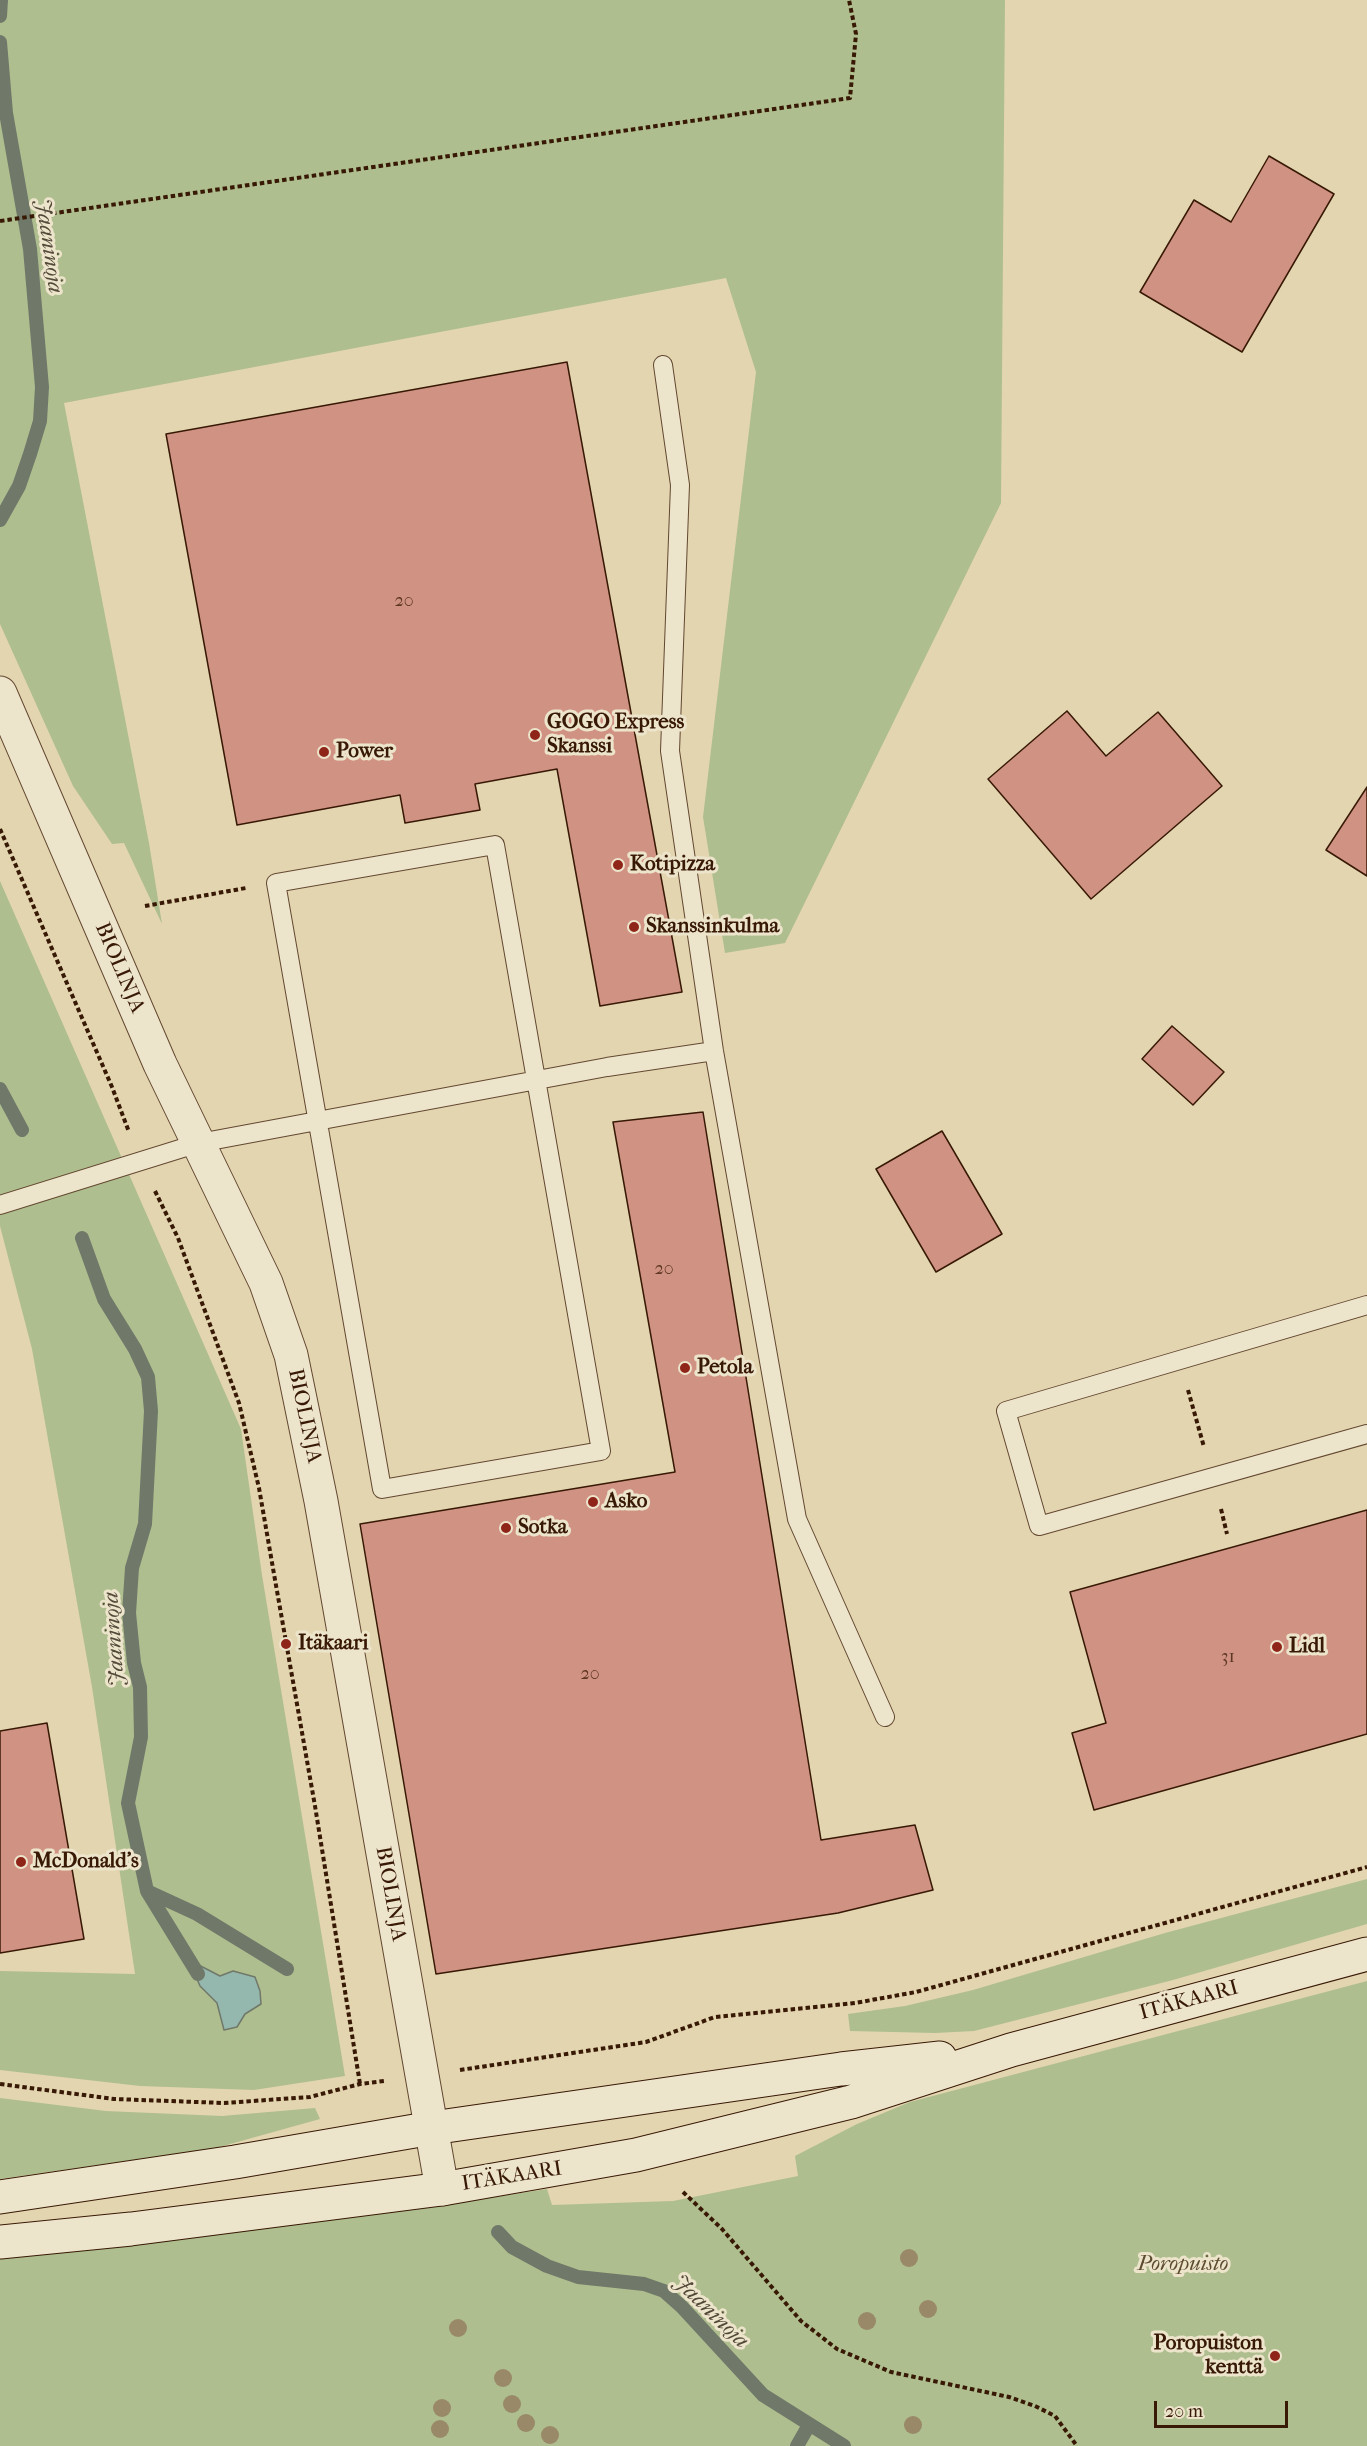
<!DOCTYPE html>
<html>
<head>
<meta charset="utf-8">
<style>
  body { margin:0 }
  #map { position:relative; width:1367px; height:2446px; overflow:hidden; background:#e3d5b0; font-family:"IM FELL French Canon",serif }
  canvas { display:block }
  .scale { position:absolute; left:1154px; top:2401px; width:134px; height:27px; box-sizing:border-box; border:3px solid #381905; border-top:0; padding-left:8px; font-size:18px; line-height:21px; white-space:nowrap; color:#381905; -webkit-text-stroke:4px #ede4cc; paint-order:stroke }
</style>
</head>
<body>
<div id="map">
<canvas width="1367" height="2446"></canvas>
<div class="scale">20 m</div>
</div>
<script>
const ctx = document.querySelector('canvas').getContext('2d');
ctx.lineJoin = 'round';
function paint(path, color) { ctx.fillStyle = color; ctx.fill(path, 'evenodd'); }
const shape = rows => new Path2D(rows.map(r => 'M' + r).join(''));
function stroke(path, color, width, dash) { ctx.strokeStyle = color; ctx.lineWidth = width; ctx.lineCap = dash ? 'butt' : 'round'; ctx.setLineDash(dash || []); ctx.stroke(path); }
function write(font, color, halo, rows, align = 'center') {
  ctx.font = font + ' "IM FELL French Canon",serif'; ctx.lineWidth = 6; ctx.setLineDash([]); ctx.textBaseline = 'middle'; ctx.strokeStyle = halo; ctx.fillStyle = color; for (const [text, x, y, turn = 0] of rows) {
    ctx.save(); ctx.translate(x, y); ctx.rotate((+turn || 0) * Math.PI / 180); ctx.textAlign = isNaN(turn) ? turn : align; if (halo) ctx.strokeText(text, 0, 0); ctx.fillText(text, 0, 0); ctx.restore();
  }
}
paint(shape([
  [0,0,1005,0,1001,503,785,943,725,953,703,817,756,372,726,278,64,403,149,843,162,924,124,843,112,844,73,786,0,624],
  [0,881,241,1429,262,1575,345,2076,254,2090,140,2086,0,2070,0,1971,135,1974,92,1687,32,1349,0,1226],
  [1367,1879,1367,1924,1173,1980,974,2031,935,2033,850,2031,848,2014,905,2006,973,1990,1165,1933],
  [1367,1981,1367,2446,0,2446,0,2253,430,2207,547,2189,552,2205,673,2201,798,2176,795,2156,857,2124,910,2102],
  [0,2098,106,2111,222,2116,315,2108,320,2119,216,2148,0,2179]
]), '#afbe8e');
const water = shape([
  [189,1960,220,1976,233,1971,255,1977,260,1991,261,2004,245,2014,237,2027,224,2030,217,2003,200,1986,189,1960]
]);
paint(water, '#95b8ae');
stroke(water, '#70786a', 1.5);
stroke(shape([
  [0,16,1,0],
  [0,42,6,113,30,249,42,387,40,421,30,454,19,486,0,520],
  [0,1089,22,1130],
  [82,1238,104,1299,135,1349,148,1377,151,1411,145,1524,132,1568,129,1613,134,1663,140,1687,141,1737,128,1803,147,1891,197,1914,287,1969],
  [147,1891,198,1974],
  [498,2232,512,2247,547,2266,578,2277,644,2284,664,2291,682,2307,763,2395,844,2446],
  [797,2446,809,2425]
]), '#70786a', 14);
const building = shape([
  [1269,156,1334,194,1242,352,1140,292,1194,200,1231,222,1269,156],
  [567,362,682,992,600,1006,557,769,475,784,480,810,405,823,400,795,237,825,166,434,567,362],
  [1067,711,1106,756,1158,712,1222,786,1091,899,988,779,1067,711],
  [1367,787,1367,876,1326,850,1367,787],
  [1172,1026,1224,1072,1193,1105,1142,1059,1172,1026],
  [703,1112,821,1840,915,1825,933,1890,838,1913,436,1974,360,1524,675,1472,613,1122,703,1112],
  [942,1131,1002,1234,936,1272,876,1169,942,1131],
  [1367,1510,1367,1734,1094,1810,1072,1733,1106,1723,1070,1592,1367,1510],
  [47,1723,84,1939,0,1953,0,1731,47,1723]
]);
paint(building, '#d09282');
stroke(building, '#381905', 1.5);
const lane = shape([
  [663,365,680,485,670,751,714,1051,797,1519,885,1717],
  [495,845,601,1451,382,1489,276,883,495,845],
  [0,1205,199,1143,607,1067,714,1051],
  [1367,1305,1006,1411,1039,1526,1367,1434]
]);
const street = shape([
  [0,693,160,1064,266,1283,291,1355,321,1501,442,2189]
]);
const secondary = shape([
  [0,2197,235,2162,432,2128,841,2069,940,2058],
  [0,2242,131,2229,442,2189,636,2155,851,2102,1011,2050,1367,1954]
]);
stroke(lane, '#634830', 20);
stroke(street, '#634830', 35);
stroke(secondary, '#381905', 35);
stroke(shape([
  [0,221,850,98,856,34,849,0],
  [0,829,112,1087,129,1132],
  [145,906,246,888],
  [155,1191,178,1238,239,1403,259,1488,274,1574,315,1806,360,2084],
  [1188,1390,1204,1447],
  [1221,1509,1227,1534],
  [460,2070,646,2042,715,2017,855,2003,916,1992,1367,1867],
  [0,2084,114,2099,224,2103,310,2097,360,2084,384,2081],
  [683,2192,722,2229,801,2321,837,2349,891,2372,1009,2397,1035,2406,1055,2416,1077,2446]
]), '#381905', 4, [4.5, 3]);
stroke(lane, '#ede4cc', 18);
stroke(street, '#ede4cc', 33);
stroke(secondary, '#ede4cc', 33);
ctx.fillStyle = '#998968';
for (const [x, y] of [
  [909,2258],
  [928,2309],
  [867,2321],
  [458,2328],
  [503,2378],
  [512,2404],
  [442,2408],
  [526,2423],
  [913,2425],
  [440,2429],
  [550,2435]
]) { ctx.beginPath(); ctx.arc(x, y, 9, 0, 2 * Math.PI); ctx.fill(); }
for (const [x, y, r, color] of [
  [535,735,6,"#8f2418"],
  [324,752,6,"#8f2418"],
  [618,865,6,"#8f2418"],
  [634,927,6,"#8f2418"],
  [685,1368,6,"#8f2418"],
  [593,1502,6,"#8f2418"],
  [506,1528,6,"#8f2418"],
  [286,1644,6,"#8f2418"],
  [1277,1647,6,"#8f2418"],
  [21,1862,6,"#8f2418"],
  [1275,2356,6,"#8f2418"]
]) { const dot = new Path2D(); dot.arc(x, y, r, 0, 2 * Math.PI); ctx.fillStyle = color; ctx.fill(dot); stroke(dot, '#ede4cc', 2); }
write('18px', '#5e3724', null, [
  ["20",404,602],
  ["20",664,1270],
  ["31",1228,1658],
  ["20",590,1675]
]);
write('bold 21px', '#381905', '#ede4cc', [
  ["GOGO Express",547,723],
  ["Skanssi",547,747],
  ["Power",336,752],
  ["Kotipizza",630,865],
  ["Skanssinkulma",646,927],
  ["Petola",697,1368],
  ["Asko",605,1502],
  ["Sotka",518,1528],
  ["Itäkaari",298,1644],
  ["Lidl",1289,1647],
  ["McDonald's",33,1862],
  ["Poropuiston",1263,2344,"right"],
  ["kenttä",1263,2368,"right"]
], 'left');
write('21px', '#381905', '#ede4cc', [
  ["BIOLINJA",119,968,67],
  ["BIOLINJA",304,1416,78],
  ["BIOLINJA",390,1894,80],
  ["ITÄKAARI",1189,2001,-15],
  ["ITÄKAARI",512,2177,-9]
]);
write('italic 21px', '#5c4b2e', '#ede4cc', [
  ["Poropuisto",1183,2265]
]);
write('italic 22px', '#544938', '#ede4cc', [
  ["Jaaninoja",48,246,82],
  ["Jaaninoja",115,1639,-94],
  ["Jaaninoja",710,2312,44]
]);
</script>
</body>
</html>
